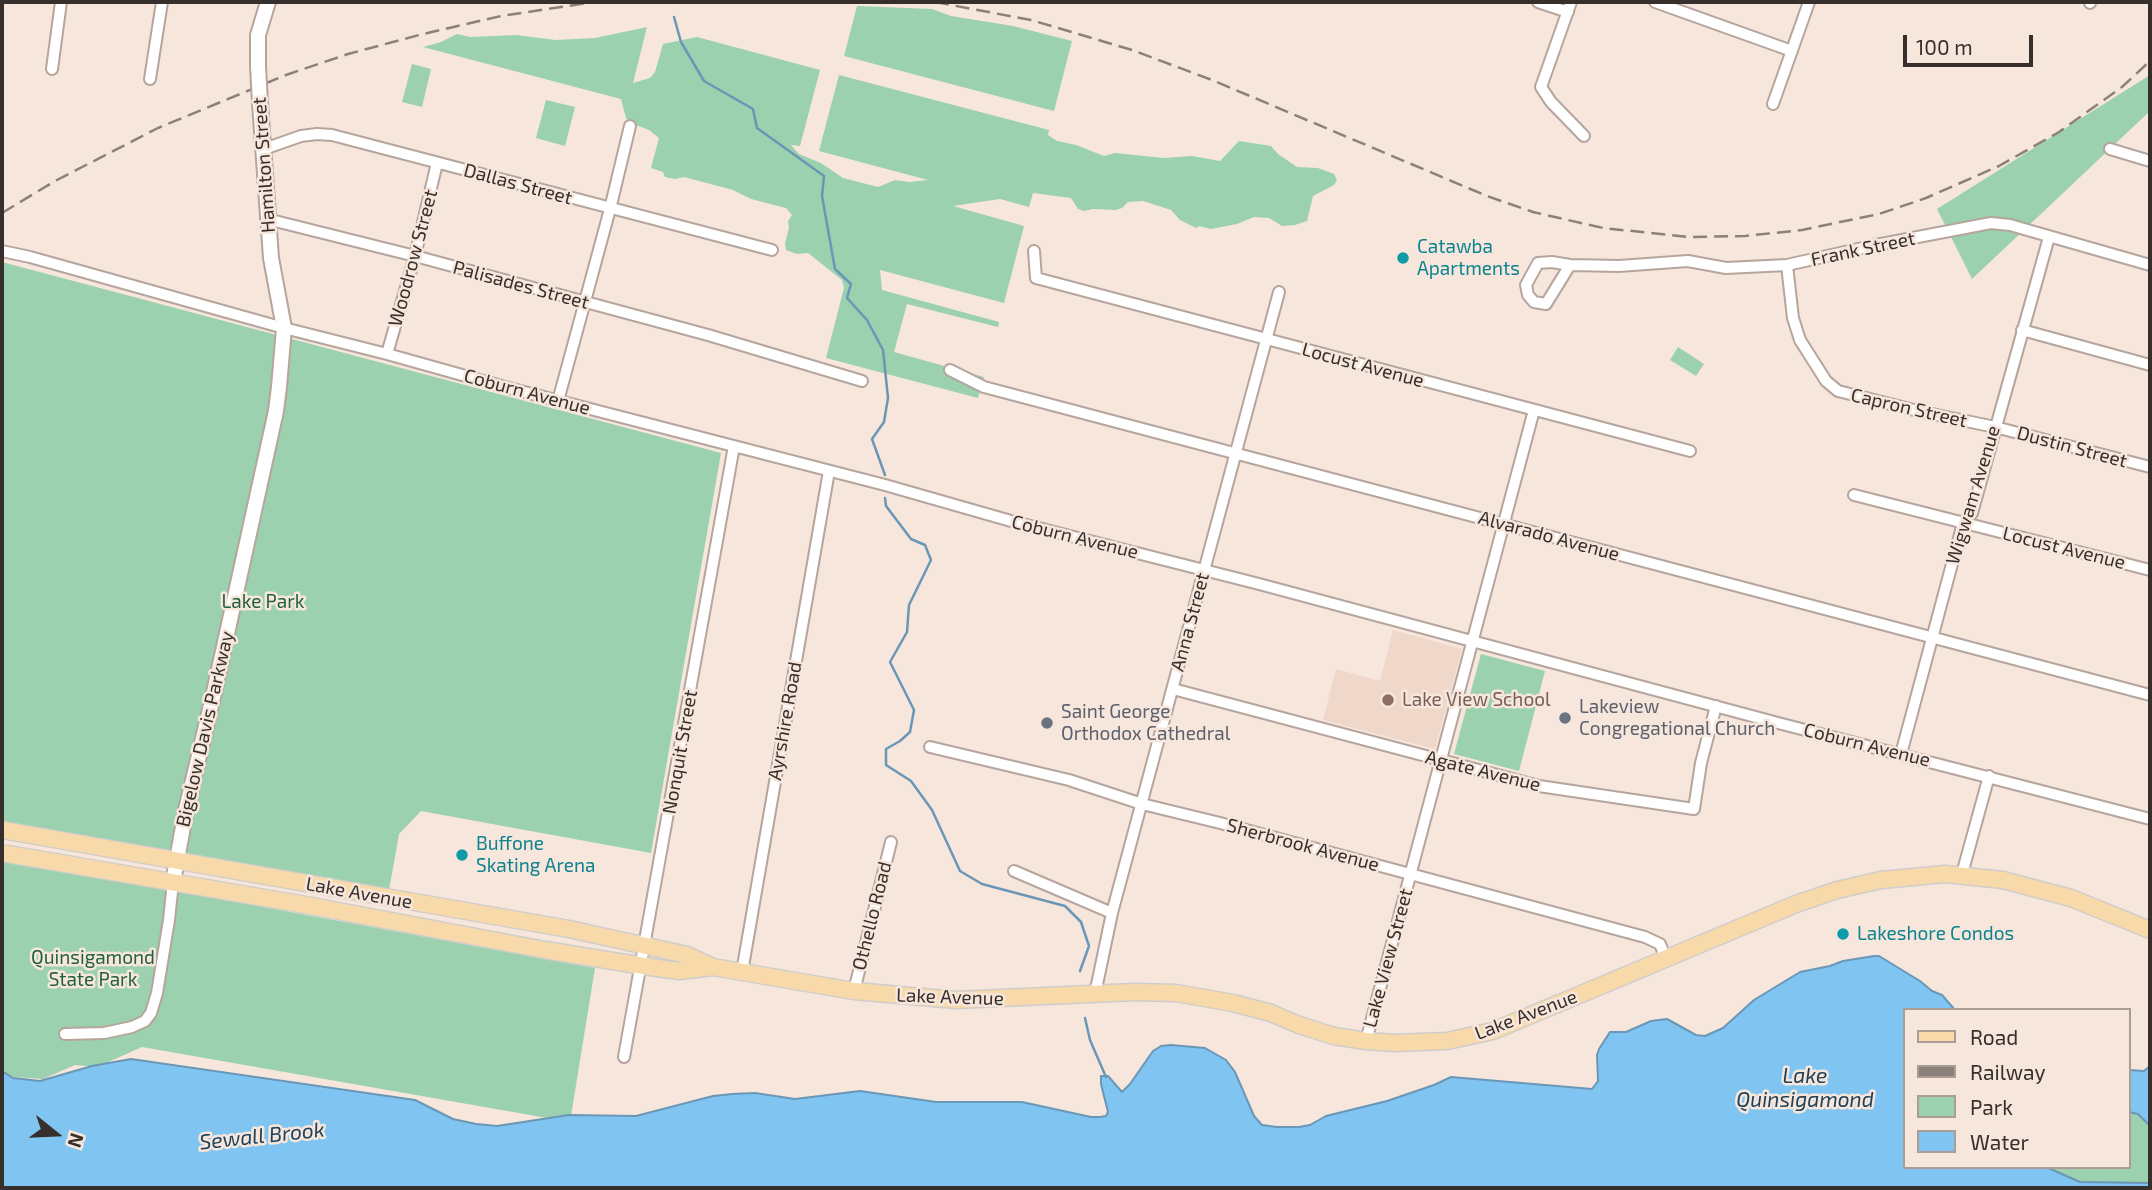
<!DOCTYPE html>
<html>
<head>
<meta charset="utf-8">
<style>
  body { margin:0 }
  #map { position:relative; width:2152px; height:1190px; overflow:hidden; background:#f7e6dc; font-family:"Exo 2",sans-serif }
  canvas { display:block }
  .frame { position:absolute; inset:0; border:4px solid #362f2b; pointer-events:none }
  .legend { position:absolute; left:1903px; top:1008px; width:228px; height:161px; box-sizing:border-box; background:#f7e6dc; border:2px solid #aa9d95; margin:0; padding:9px 12px; list-style:none; font-size:21px; color:#362f2b }
  .legend li { display:flex; align-items:center; gap:14px; height:35px }
  .legend b { width:35px; border:2px solid #aa9d95 }
  .north { position:absolute; left:21px; top:1099px; width:70px; height:70px; -webkit-text-stroke:5px #f7e6dc; paint-order:stroke; rotate:108deg; font-size:19px; font-weight:700; line-height:28px; text-align:center; color:#362f2b }
  .north::after { content:''; display:block; margin:auto; width:24px; height:32px; background:#362f2b; clip-path:polygon(50% 0,100% 100%,50% 72%,0 100%) }
  .scale { position:absolute; left:1903px; top:35px; width:130px; height:32px; box-sizing:border-box; border:4px solid #362f2b; border-top:0; padding-left:9px; font-size:21px; line-height:24px; white-space:nowrap; color:#362f2b; -webkit-text-stroke:5px #f7e6dc; paint-order:stroke }
</style>
</head>
<body>
<div id="map">
<canvas width="2152" height="1190"></canvas>
<div class="frame"></div>
<ul class="legend">
<li><b style="height:9px;background:#f8daaa"></b>Road</li>
<li><b style="height:9px;background:#8c817a"></b>Railway</li>
<li><b style="height:19px;background:#9bd1ae"></b>Park</li>
<li><b style="height:19px;background:#80c4f2"></b>Water</li>
</ul>
<div class="north">N</div>
<div class="scale">100 m</div>
</div>
<script>
const ctx = document.querySelector('canvas').getContext('2d');
ctx.lineJoin = 'round';
function paint(path, color) { ctx.fillStyle = color; ctx.fill(path, 'evenodd'); }
const shape = rows => new Path2D(rows.map(r => 'M' + r).join(''));
function stroke(path, color, width, dash) { ctx.strokeStyle = color; ctx.lineWidth = width; ctx.lineCap = dash ? 'butt' : 'round'; ctx.setLineDash(dash || []); ctx.stroke(path); }
function write(font, color, halo, rows, align = 'center') {
  ctx.font = font + ' "Exo 2",sans-serif'; ctx.lineWidth = 5; ctx.setLineDash([]); ctx.textBaseline = 'middle'; ctx.strokeStyle = halo; ctx.fillStyle = color; for (const [text, x, y, turn = 0] of rows) {
    ctx.save(); ctx.translate(x, y); ctx.rotate((+turn || 0) * Math.PI / 180); ctx.textAlign = isNaN(turn) ? turn : align; if (halo) ctx.strokeText(text, 0, 0); ctx.fillText(text, 0, 0); ctx.restore();
  }
}
paint(shape([
  [1393,630,1462,649,1435,749,1323,720,1336,669,1380,681]
]), '#efd8ca');
paint(shape([
  [857,6,932,9,951,16,1013,26,1072,41,1054,111,844,56],
  [647,27,633,83,650,78,655,72,663,44,697,37,820,70,800,146,791,145,799,154,821,163,843,178,878,187,895,180,909,182,928,180,819,151,839,75,1049,130,1048,135,1057,141,1076,145,1104,156,1115,153,1164,158,1192,156,1220,161,1239,141,1271,146,1278,154,1297,167,1318,168,1334,174,1337,180,1334,185,1313,196,1307,221,1295,225,1282,226,1269,218,1254,217,1237,224,1211,229,1199,226,1196,228,1180,220,1171,210,1143,201,1128,202,1122,208,1116,210,1093,209,1084,211,1078,209,1071,198,1033,193,1029,207,1000,199,953,206,1024,226,1004,303,880,270,882,290,999,322,998,327,907,304,894,352,984,377,978,398,826,358,844,288,842,280,808,253,797,254,786,250,785,244,789,227,788,221,792,215,786,208,751,199,733,190,684,177,675,179,665,177,663,172,651,168,659,138,649,130,631,123,626,118,621,99,423,47,441,42,457,34,470,37,516,35,556,40,595,38],
  [412,64,431,69,422,107,402,102],
  [2150,75,2150,111,1972,279,1937,209],
  [546,100,575,107,565,146,536,138],
  [2,262,721,453,651,853,421,811,399,834,389,890,2,823],
  [1678,347,1704,364,1696,376,1670,360],
  [1481,654,1545,671,1519,771,1454,754],
  [2,859,595,968,570,1122,142,1047,97,1067,75,1065,43,1079,14,1077,2,1072],
  [2129,1112,2138,1114,2150,1126,2150,1183,2080,1182,2046,1167,2129,1167]
]), '#9bd1ae');
const water = shape([
  [1874,956,1879,956,1920,981,1932,991,1942,995,1955,1010,1905,1010,1905,1167,2046,1167,2080,1182,2150,1183,2150,1188,2,1188,2,1071,13,1078,40,1081,92,1066,131,1059,415,1100,453,1119,476,1124,497,1126,569,1115,636,1116,713,1096,732,1094,755,1093,795,1099,860,1091,936,1102,1022,1102,1091,1117,1100,1117,1106,1116,1108,1112,1101,1084,1101,1076,1108,1076,1122,1092,1130,1084,1153,1051,1161,1046,1171,1045,1205,1048,1226,1060,1235,1072,1254,1116,1262,1125,1277,1127,1299,1127,1310,1125,1326,1116,1387,1101,1434,1085,1451,1077,1592,1089,1598,1081,1597,1055,1599,1049,1610,1032,1626,1032,1651,1021,1667,1019,1696,1035,1705,1036,1723,1028,1754,1000,1800,972,1830,966,1843,961,1874,956],
  [2150,1066,2150,1126,2138,1114,2129,1112,2129,1070,2144,1071,2150,1066]
]);
paint(water, '#80c4f2');
stroke(water, '#6a97b6', 2);
stroke(shape([
  [674,17,681,42,704,81,753,109,757,128,824,176,822,196,835,269,851,284,847,298,867,320,883,350,888,398,884,422,872,439,885,475],
  [885,498,886,506,911,539,925,545,931,560,909,605,907,632,890,662,914,710,910,732,900,741,886,749,886,765,911,781,932,810,960,871,982,884,1065,906,1081,922,1089,946,1080,971],
  [1085,1018,1090,1040,1106,1077]
]), '#6a97b6', 2.5);
const minor = shape([
  [1538,2,1568,12],
  [1571,2,1541,87,1551,102,1584,136],
  [1655,2,1792,51],
  [2090,3,2090,2],
  [52,69,61,2],
  [150,79,162,2],
  [1773,104,1809,2],
  [264,149,301,136,317,134,332,135,772,250],
  [2110,149,2150,161],
  [267,219,415,256,708,335,862,381],
  [2,251,30,257,284,328,387,354,505,387,885,485,1011,521,1259,584,1778,723,2150,819],
  [1034,251,1036,278,1690,451],
  [1570,265,1546,304,1534,302,1528,295,1526,285,1538,263,1552,262,1570,265,1619,266,1688,261,1726,268,1787,265,1876,245,1991,223,2010,225,2150,265],
  [1787,265,1793,318,1800,340,1826,381,1838,391,1918,411,1995,427,2150,467],
  [2022,330,2150,365],
  [387,354,415,256,437,163],
  [950,370,984,387,2150,695],
  [558,401,610,209,630,126],
  [1854,495,2150,570],
  [1173,689,1539,786,1694,809,1701,763,1716,706],
  [930,747,1069,780,1142,804,1220,823,1645,937,1660,944,1666,959],
  [1901,754,1963,523,1972,513,2049,237],
  [1014,871,1112,913],
  [1962,874,1989,776],
  [742,972,829,471],
  [854,991,891,842],
  [1095,994,1112,913,1279,292],
  [65,1034,104,1033,132,1027,145,1021,151,1013,157,993,169,920,173,882],
  [1366,1041,1534,410],
  [624,1057,734,446]
]);
const secondary = shape([
  [258,66,258,35,268,2],
  [173,882,186,810,213,697,276,411,279,387,284,328,271,258,260,103]
]);
const primary = shape([
  [2,830,569,929,687,955,713,967,854,991,956,1000,1135,992,1176,993,1233,1003,1271,1013,1299,1025,1334,1036,1366,1041,1395,1043,1447,1041,1493,1031,1796,904,1837,890,1881,880,1945,874,2003,880,2071,898,2150,930],
  [2,853,306,905,545,950,650,967,679,971,713,967]
]);
stroke(minor, '#b5a59c', 14);
stroke(secondary, '#b5a59c', 18);
stroke(primary, '#cfcdcc', 19);
stroke(minor, '#fff', 10);
stroke(secondary, '#fff', 14);
stroke(primary, '#f8daaa', 16);
stroke(shape([
  [935,2,1031,20,1132,50,1212,80,1487,196,1533,212,1603,228,1689,237,1745,236,1802,230,1879,214,1926,198,1999,166,2059,132,2122,87,2150,61],
  [2,213,55,181,158,128,286,75,348,54,423,34,501,16,594,2]
]), '#8c817a', 2.5, [14, 7]);
const secondaryBridge = shape([
  [258,66,260,103]
]);
stroke(secondaryBridge, '#b5a59c', 18, []);
stroke(secondaryBridge, '#fff', 14);
for (const [x, y, r, color] of [
  [1403,258,7,"#0f9aa8"],
  [1388,700,7,"#8d6e63"],
  [1565,718,7,"#6b7280"],
  [1047,723,7,"#6b7280"],
  [462,855,7,"#0f9aa8"],
  [1843,934,7,"#0f9aa8"]
]) { const dot = new Path2D(); dot.arc(x, y, r, 0, 2 * Math.PI); ctx.fillStyle = color; ctx.fill(dot); stroke(dot, '#f7e6dc', 2.5); }
write('19px', '#362f2b', '#f7e6dc', [
  ["Hamilton Street",264,165,-94],
  ["Dallas Street",518,184,15],
  ["Frank Street",1863,249,-12],
  ["Woodrow Street",413,258,-75],
  ["Palisades Street",521,285,15],
  ["Locust Avenue",1363,365,15],
  ["Coburn Avenue",527,392,15],
  ["Capron Street",1909,408,13],
  ["Dustin Street",2072,447,15],
  ["Wigwam Avenue",1973,495,-73],
  ["Alvarado Avenue",1549,536,15],
  ["Coburn Avenue",1075,537,14],
  ["Locust Avenue",2064,548,14],
  ["Anna Street",1190,622,-75],
  ["Ayrshire Road",785,721,-80],
  ["Bigelow Davis Parkway",205,729,-77],
  ["Coburn Avenue",1867,745,14],
  ["Nonquit Street",680,752,-80],
  ["Agate Avenue",1483,771,14],
  ["Sherbrook Avenue",1303,845,15],
  ["Lake Avenue",359,893,10],
  ["Othello Road",872,916,-76],
  ["Lake View Street",1388,958,-75],
  ["Lake Avenue",950,997,2],
  ["Lake Avenue",1526,1015,-21]
]);
write('19px', '#0d838f', '#f7e6dc', [
  ["Catawba",1417,247],
  ["Apartments",1417,269],
  ["Buffone",476,844],
  ["Skating Arena",476,866],
  ["Lakeshore Condos",1857,934]
], 'left');
write('19px', '#20623e', '#f7e6dc', [
  ["Lake Park",263,602],
  ["Quinsigamond",93,958],
  ["State Park",93,980]
]);
write('19px', '#785e54', '#f7e6dc', [
  ["Lake View School",1402,700]
], 'left');
write('19px', '#5b616d', '#f7e6dc', [
  ["Lakeview",1579,707],
  ["Congregational Church",1579,729],
  ["Saint George",1061,712],
  ["Orthodox Cathedral",1061,734]
], 'left');
write('italic 21px', '#1d425a', '#f7e6dc', [
  ["Lake",1805,1076],
  ["Quinsigamond",1805,1100],
  ["Sewall Brook",262,1136,-6]
]);
</script>
</body>
</html>
